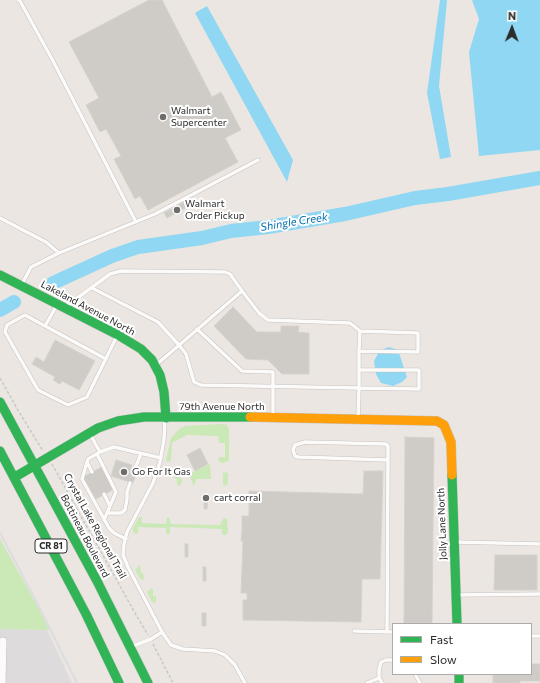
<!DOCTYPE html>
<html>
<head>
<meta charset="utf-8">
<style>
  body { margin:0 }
  #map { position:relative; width:540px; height:683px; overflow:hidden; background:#ebe6e1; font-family:Commissioner,sans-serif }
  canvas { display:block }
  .legend { position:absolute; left:392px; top:623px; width:140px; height:52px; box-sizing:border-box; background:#fff; border:1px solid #ababab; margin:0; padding:5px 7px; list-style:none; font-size:12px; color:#2c2c2c }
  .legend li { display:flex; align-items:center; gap:8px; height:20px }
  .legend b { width:20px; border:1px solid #ababab }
  .north { position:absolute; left:492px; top:8px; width:40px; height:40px; -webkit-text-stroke:3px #fff; paint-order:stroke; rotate:1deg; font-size:11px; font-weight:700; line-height:16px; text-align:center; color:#2c2c2c }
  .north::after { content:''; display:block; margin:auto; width:14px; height:18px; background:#2c2c2c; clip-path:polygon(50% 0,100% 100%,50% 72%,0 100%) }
</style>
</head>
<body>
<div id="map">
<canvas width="540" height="683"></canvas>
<ul class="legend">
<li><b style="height:5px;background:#30b455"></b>Fast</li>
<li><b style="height:5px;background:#ff9f0a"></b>Slow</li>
</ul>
<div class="north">N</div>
</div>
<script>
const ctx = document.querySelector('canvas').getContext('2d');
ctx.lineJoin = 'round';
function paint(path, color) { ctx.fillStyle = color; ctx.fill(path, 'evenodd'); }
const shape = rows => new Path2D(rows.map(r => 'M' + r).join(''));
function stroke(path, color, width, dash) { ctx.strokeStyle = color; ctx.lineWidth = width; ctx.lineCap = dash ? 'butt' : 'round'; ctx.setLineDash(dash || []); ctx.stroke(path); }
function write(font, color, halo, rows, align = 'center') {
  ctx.font = font + ' Commissioner,sans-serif'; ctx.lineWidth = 4; ctx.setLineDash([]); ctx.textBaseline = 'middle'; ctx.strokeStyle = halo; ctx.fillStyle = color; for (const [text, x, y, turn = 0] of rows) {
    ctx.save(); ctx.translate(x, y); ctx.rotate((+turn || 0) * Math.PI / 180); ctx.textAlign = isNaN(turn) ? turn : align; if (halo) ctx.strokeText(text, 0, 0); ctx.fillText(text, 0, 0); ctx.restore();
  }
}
paint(shape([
  [0,629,47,630,72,683,0,683]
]), '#dedbdd');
paint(shape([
  [223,424,227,425,229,429,229,460,226,462,221,463,218,460,219,457,225,457,225,443,219,443,218,436,187,435,172,443,171,461,168,462,166,460,171,438,179,429,185,426],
  [210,464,211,479,196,479,195,485,193,485,189,474],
  [174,471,177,472,182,480,182,483,179,486,177,484,177,479,174,478],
  [226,472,228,474,228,484,225,486,223,485,223,473],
  [139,517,142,517,142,523,166,524,167,518,169,517,171,524,220,525,223,519,224,518,227,519,228,532,226,535,224,535,222,534,222,529,170,527,170,533,168,535,166,533,166,528,138,527,138,533,136,534,133,532,133,528],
  [0,539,51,630,0,629],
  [140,565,141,573,143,573,144,579,141,580,135,570],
  [151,588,153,590,153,596,156,596,156,603,152,602,147,592]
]), '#cbe8b7');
paint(shape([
  [440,0,447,0,439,86,451,157,440,159,427,93],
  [472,0,540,0,540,150,479,156,469,52,479,19],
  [207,6,293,160,287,182,195,13],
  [389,347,398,350,407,377,402,382,393,386,381,383,376,374,374,361,380,350]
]), '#8fd7f2');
stroke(shape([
  [53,283,112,256,138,247,202,238,231,231,268,227,345,214,415,198,448,194,540,178],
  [0,310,14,302]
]), '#8fd7f2', 14);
const building = shape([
  [149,0,162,0,212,97,221,92,241,130,225,138,238,162,148,210,140,196,135,199,114,159,121,156,106,129,100,132,86,105,99,98,69,42,149,0],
  [186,201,189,206,167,218,164,213,186,201],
  [233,307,257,332,281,332,281,326,299,326,298,332,309,333,309,374,282,374,268,360,246,359,214,326,233,307],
  [55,340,95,361,79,390,62,381,60,384,53,380,55,377,32,364,36,357,44,362,55,340],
  [405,437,434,438,432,623,404,623,405,437],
  [200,448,208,464,195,471,187,455,200,448],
  [116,460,132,465,131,470,137,472,133,483,111,476,116,460],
  [102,467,114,489,96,499,83,477,102,467],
  [364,471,383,471,380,579,362,579,361,622,243,620,243,600,247,600,247,593,241,593,243,541,241,541,242,530,242,516,249,516,249,491,363,494,364,471],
  [204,495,208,495,207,509,204,509,204,495],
  [185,544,188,544,188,557,185,557,185,544],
  [495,555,537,555,537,590,494,590,495,555],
  [203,567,206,567,206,581,203,581,203,567],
  [202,613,206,613,206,626,202,626,202,613],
  [531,664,540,664,540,681,520,681,520,683,493,683,493,674,531,674,531,664]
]);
paint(building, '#cfccc8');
stroke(building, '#d5d2cd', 1);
const lane = shape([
  [18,0,20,1,52,59,136,222],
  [0,218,46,242,59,253],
  [22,284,31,267,59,253,155,214,258,160],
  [92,288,158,322,179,345,186,354,194,382,201,385,359,388,359,370],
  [57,305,45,326,25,315,7,325,5,332,38,390,68,405,87,397,117,336],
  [65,307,110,274,121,271,225,272,230,274,242,291],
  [45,326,106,359],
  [197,329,242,371,273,372,273,417],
  [156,365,242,291,259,313,268,320,350,323,360,331],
  [358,418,359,388,419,389,419,370,359,370,359,351,360,331,418,333,418,352,359,351],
  [90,434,100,452],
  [97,454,116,492,104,520],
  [87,462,92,472],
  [134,471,141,454],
  [104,494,110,506],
  [107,513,121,513,125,510,127,499,127,492,130,483],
  [126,539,114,533,109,528,82,479,88,459,100,452,114,447,161,458],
  [455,542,540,544],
  [457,595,540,594],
  [354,631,393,632],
  [162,632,171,645,183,649,215,651,225,655,235,665,245,683],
  [387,632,388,460,298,457,295,456,293,450,295,445,305,442,386,444,388,446,388,460],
  [531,636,540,636],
  [133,646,151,639,162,632,128,567,123,555,124,544,127,532,153,483,160,462,164,439,165,419],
  [415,674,420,683],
  [367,683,379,678],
  [382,683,379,678,379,670,381,662,386,660,393,660]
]);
const street = shape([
  [2,683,3,641]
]);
const fast = shape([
  [0,275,118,335,141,349,152,360,160,375,164,392,166,418],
  [0,402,97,581,148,683],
  [0,451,86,614,119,683],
  [452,475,457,624],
  [15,477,98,428,118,421,144,417,250,417],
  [459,674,459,683]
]);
const slow = shape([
  [250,417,437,421,444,425,451,442,452,475]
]);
stroke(lane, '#c4c2c3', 4.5);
stroke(street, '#c4c2c3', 8);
stroke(fast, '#c4c2c3', 10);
stroke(slow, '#c4c2c3', 10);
stroke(shape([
  [0,378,19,412,43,451],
  [52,464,135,613,148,635],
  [153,644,173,683]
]), '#c8c8c7', 1.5, [3, 2]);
stroke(lane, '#fcfbfa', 3.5);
stroke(street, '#fcfbfa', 7);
stroke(fast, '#30b455', 9);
stroke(slow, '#ff9f0a', 9);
stroke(shape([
  [0,533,35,599,77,683]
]), '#dedee0', 2.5);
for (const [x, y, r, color] of [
  [163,117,4,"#6f6d6b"],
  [177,210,4,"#6f6d6b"],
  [124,472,4,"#6f6d6b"],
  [206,498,4,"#6f6d6b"]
]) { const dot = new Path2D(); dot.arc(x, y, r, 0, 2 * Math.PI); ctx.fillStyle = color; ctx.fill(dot); stroke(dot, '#fff', 1.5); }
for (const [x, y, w] of [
  [51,546,32]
]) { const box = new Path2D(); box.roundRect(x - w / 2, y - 7, w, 14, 3); ctx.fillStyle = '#fff'; ctx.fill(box); stroke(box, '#2c2c2c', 1); }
write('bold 9px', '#2c2c2c', null, [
  ["CR 81",51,546]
]);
write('10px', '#2c2c2c', '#fff', [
  ["Walmart",171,111],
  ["Supercenter",171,123],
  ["Walmart",185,204],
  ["Order Pickup",185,216],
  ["Go For It Gas",132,472],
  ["cart corral",214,498]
], 'left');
write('10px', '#2c2c2c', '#fff', [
  ["Lakeland Avenue North",88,308,28],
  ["79th Avenue North",222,407],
  ["Jolly Lane North",442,524,-92],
  ["Crystal Lake Regional Trail",95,526,61],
  ["Bottineau Boulevard",85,536,62]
]);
write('italic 11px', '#016dab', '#fff', [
  ["Shingle Creek",294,222,-9]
]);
</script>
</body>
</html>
